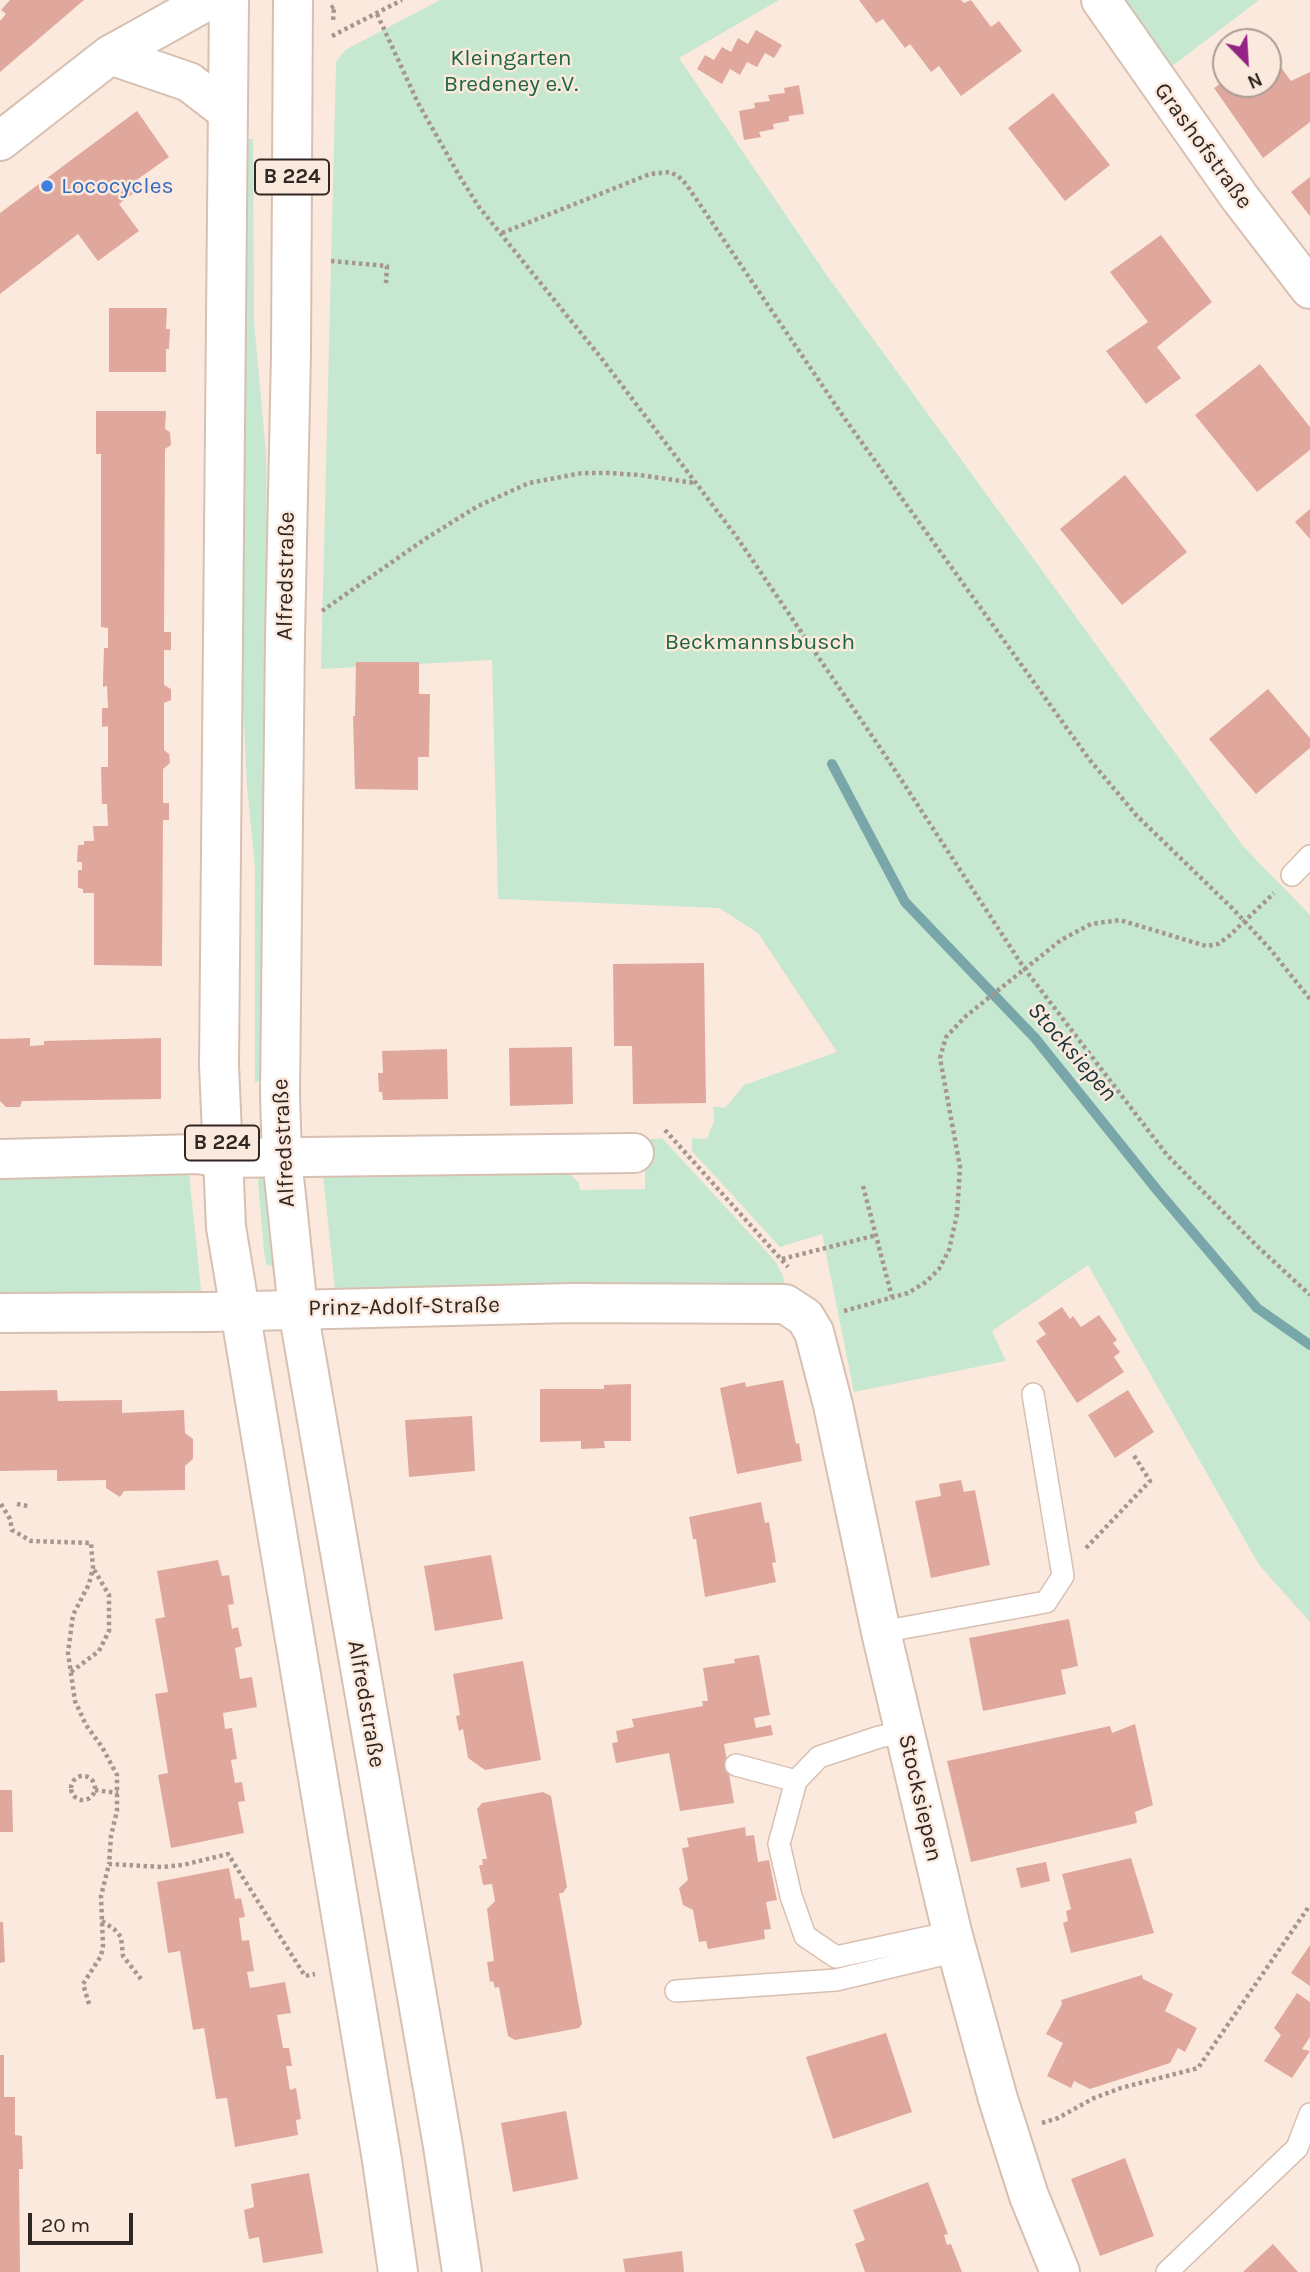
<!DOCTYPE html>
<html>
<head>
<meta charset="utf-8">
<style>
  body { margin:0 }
  #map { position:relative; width:1310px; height:2272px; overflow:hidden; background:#fce9dd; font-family:Karla,sans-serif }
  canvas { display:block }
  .north { position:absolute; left:1212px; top:28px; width:70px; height:70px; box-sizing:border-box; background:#fce9dd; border:2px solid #aa9b92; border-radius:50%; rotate:156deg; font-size:19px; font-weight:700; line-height:28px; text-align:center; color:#302722 }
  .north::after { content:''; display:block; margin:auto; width:24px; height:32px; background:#932384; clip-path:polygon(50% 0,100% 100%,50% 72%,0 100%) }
  .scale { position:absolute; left:28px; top:2213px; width:105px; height:32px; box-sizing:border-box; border:4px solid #302722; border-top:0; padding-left:9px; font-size:21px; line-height:24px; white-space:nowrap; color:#302722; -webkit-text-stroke:5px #fce9dd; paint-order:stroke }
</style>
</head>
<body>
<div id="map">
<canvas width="1310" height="2272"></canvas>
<div class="north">N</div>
<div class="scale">20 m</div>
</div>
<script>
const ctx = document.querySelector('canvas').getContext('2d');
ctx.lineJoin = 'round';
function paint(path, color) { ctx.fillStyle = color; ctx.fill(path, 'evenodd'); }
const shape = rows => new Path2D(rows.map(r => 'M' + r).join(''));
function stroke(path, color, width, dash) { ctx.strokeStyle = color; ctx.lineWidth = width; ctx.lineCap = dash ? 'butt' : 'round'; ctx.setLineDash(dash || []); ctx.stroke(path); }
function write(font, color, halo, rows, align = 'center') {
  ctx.font = font + ' Karla,sans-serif'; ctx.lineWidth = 5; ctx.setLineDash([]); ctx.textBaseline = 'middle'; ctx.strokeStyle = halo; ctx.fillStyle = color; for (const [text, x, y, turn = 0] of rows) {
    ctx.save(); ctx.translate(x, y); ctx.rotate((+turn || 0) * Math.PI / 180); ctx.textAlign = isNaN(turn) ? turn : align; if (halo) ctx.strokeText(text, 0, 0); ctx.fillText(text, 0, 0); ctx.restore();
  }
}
paint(shape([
  [440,0,779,0,679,58,828,277,1243,846,1310,915,1310,1622,1259,1565,1088,1265,992,1331,1006,1361,854,1392,822,1234,780,1247,692,1151,692,1138,707,1139,714,1121,713,1106,725,1108,744,1085,837,1052,758,933,719,908,498,899,492,660,321,669,336,62,345,50],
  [1111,0,1259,0,1163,73],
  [245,139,253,139,254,321,266,452,268,632,263,1081,255,1082,255,868,247,786,243,705],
  [662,1138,776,1262,783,1276,785,1287,449,1291,335,1289,323,1175,566,1170,579,1183,580,1190,645,1189,645,1140],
  [0,1169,189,1173,201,1290,188,1294,0,1296],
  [263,1175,266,1178,274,1263,271,1266,266,1264,264,1251,258,1182,259,1177]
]), '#c7e8d0');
stroke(shape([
  [832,764,905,902,1035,1038,1157,1190,1257,1308,1310,1345]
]), '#79a6a9', 10);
paint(shape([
  [10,0,84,0,0,72,0,21,6,14,1,10],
  [859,0,961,0,964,3,971,0,991,27,999,21,1022,51,961,96,939,66,931,72,910,44,905,48,883,19,876,23],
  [756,30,782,45,774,58,765,53,757,67,747,62,740,75,730,69,722,84,697,69,705,55,714,60,722,47,731,52,738,38,748,44],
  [1268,50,1291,81,1310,72,1310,122,1263,158,1214,88,1226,80,1226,84,1268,84],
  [799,85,804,114,789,116,789,121,773,124,774,129,759,132,761,137,744,140,739,111,755,108,754,103,770,101,768,95,785,93,784,88],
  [1053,93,1110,165,1065,201,1008,128],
  [137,111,169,157,138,179,143,186,119,204,139,231,98,261,78,234,0,294,0,213],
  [1310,177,1310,216,1291,192],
  [1161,235,1212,302,1157,347,1181,378,1146,404,1106,351,1148,322,1110,272],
  [109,308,167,308,166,329,170,329,169,349,166,349,166,372,109,372],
  [1260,364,1310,427,1310,450,1257,492,1195,415],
  [96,411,166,411,165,429,170,432,171,445,165,449,164,632,171,632,171,650,164,650,164,685,171,689,171,700,164,703,164,750,169,754,170,763,163,769,163,803,169,803,169,820,163,820,162,966,94,965,94,893,83,893,83,889,78,888,78,870,82,870,82,862,77,862,78,845,84,845,84,841,94,841,93,826,108,826,107,804,102,804,101,767,108,767,108,726,102,727,102,708,108,708,107,686,103,687,103,678,104,648,108,648,108,628,101,627,101,454,96,454],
  [1125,475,1187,552,1122,605,1060,529],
  [1310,509,1310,539,1295,522],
  [356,662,419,662,419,694,430,694,429,757,418,757,418,790,355,789,353,716,355,716],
  [1268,689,1310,738,1310,748,1256,794,1209,739],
  [704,963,706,1103,633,1104,632,1046,614,1046,613,964],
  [30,1038,30,1046,44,1045,44,1041,161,1038,161,1099,22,1101,20,1107,6,1107,0,1101,0,1039],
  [572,1047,573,1104,510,1106,509,1048],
  [447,1049,448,1099,383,1100,382,1092,379,1092,378,1073,383,1073,382,1051],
  [1062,1307,1070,1319,1073,1316,1081,1327,1099,1315,1117,1340,1113,1343,1120,1352,1114,1357,1124,1372,1077,1403,1036,1341,1046,1334,1038,1323],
  [783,1380,796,1444,799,1443,802,1461,737,1474,720,1388,745,1382,746,1387],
  [631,1384,631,1441,604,1441,605,1448,581,1449,581,1441,540,1442,540,1389,604,1389,604,1385],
  [57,1390,58,1401,122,1400,122,1413,184,1410,185,1433,193,1439,193,1459,185,1466,185,1490,124,1491,120,1497,106,1488,106,1480,57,1481,57,1470,0,1471,0,1391],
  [1128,1390,1154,1432,1115,1458,1088,1415],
  [472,1416,475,1471,409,1477,405,1420],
  [961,1480,964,1492,975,1490,990,1565,931,1578,915,1501,941,1496,939,1484],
  [761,1502,765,1523,769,1522,776,1562,772,1563,776,1582,705,1597,696,1539,693,1539,689,1517],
  [491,1555,503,1619,435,1631,424,1566],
  [218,1560,222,1576,229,1575,234,1604,228,1605,232,1629,238,1627,242,1646,235,1648,240,1679,252,1677,257,1707,223,1713,225,1729,232,1728,237,1759,231,1760,235,1783,242,1782,245,1801,238,1802,244,1833,171,1848,158,1775,168,1773,155,1694,168,1692,155,1619,165,1617,157,1571],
  [1069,1619,1078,1666,1061,1670,1066,1694,983,1711,969,1638],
  [759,1655,770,1715,754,1718,756,1728,771,1725,773,1735,724,1744,734,1803,680,1811,669,1753,616,1763,612,1743,618,1742,616,1731,634,1727,632,1719,703,1706,702,1701,708,1701,703,1668,735,1663,734,1659],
  [523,1661,541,1760,485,1770,468,1758,463,1729,459,1731,456,1716,460,1715,453,1674],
  [1135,1724,1153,1805,1135,1812,1137,1823,971,1862,947,1761,1110,1726,1112,1733],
  [0,1790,12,1790,13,1832,0,1832],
  [543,1792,551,1796,567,1887,563,1893,559,1893,582,2024,579,2028,515,2040,508,2036,499,1987,495,1988,493,1981,490,1982,487,1962,494,1961,487,1909,495,1901,492,1884,483,1885,479,1865,483,1865,482,1859,487,1859,477,1809,482,1803],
  [745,1827,746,1836,754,1835,758,1862,769,1860,777,1900,766,1902,771,1929,764,1930,765,1939,708,1949,706,1941,699,1942,693,1910,683,1905,679,1888,688,1880,682,1848,689,1847,687,1838],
  [1131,1858,1154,1933,1071,1953,1063,1923,1068,1921,1066,1911,1071,1909,1062,1874],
  [1046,1862,1050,1881,1021,1888,1016,1868],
  [229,1868,235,1899,241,1898,245,1917,239,1918,242,1941,249,1940,254,1971,247,1972,250,1988,285,1982,291,2013,277,2015,283,2048,289,2048,292,2066,286,2066,290,2090,296,2088,301,2119,296,2120,298,2135,235,2147,227,2098,216,2099,204,2028,193,2030,180,1951,168,1953,157,1882],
  [0,1922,3,1922,5,1962,0,1963],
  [1310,1945,1310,1986,1291,1973],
  [1142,1975,1143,1979,1173,1994,1165,2011,1197,2028,1185,2052,1178,2048,1170,2063,1090,2089,1074,2081,1071,2088,1047,2076,1063,2043,1046,2034,1062,2004,1061,2000],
  [1297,1993,1310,2002,1310,2037,1302,2049,1310,2051,1292,2078,1264,2061,1281,2035,1274,2028],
  [886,2033,912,2112,833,2139,806,2057],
  [0,2055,4,2055,4,2097,15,2097,15,2135,22,2136,23,2169,19,2169,20,2272,0,2272],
  [566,2111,578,2179,513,2192,501,2123],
  [1125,2158,1154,2236,1100,2256,1071,2179],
  [309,2173,323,2253,263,2263,259,2237,249,2239,246,2224,244,2210,254,2207,251,2184],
  [928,2182,948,2234,944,2235,947,2245,951,2244,962,2272,865,2272,855,2244,865,2240,853,2210],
  [1273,2244,1298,2272,1243,2272,1261,2255],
  [682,2251,684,2272,625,2272,623,2259]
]), '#e0a89c');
const service = shape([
  [1292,875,1310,856],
  [881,1632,1046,1602,1063,1576,1033,1394],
  [904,1732,879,1737,819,1757,796,1781,779,1844,791,1896,805,1936,836,1957,952,1932],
  [736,1765,796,1781],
  [676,1991,836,1980,957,1951],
  [1167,2272,1297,2148,1310,2114]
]);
const minor = shape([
  [1101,0,1240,198,1310,289],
  [0,1159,198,1154,222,1158,634,1153],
  [0,1313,211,1312,572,1303,785,1304,805,1317,814,1332,833,1405,881,1632,952,1932,998,2099,1029,2196,1060,2272]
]);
const secondary = shape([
  [0,141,110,55,209,0]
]);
const primary = shape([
  [229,0,219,1065,226,1227,382,2160,398,2272],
  [293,0,291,353,285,637,280,1095,282,1158,298,1310,443,2146,462,2272],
  [110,55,189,82,228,112]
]);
stroke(service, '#d7c0b2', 24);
stroke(minor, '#d7c0b2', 42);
stroke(secondary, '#d7c0b2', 42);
stroke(primary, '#d7c0b2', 42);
stroke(shape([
  [331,8,334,6,333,21],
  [377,14,418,103,460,177,479,207,602,359,736,536,889,761,1024,968,1167,1155,1257,1246,1310,1295],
  [332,36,402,0],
  [502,233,650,174,670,172,678,176,686,184,845,419,1089,759,1137,816,1233,909,1270,949,1310,999],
  [331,261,387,266,386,283],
  [322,611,425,539,478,506,529,483,582,473,608,473,640,475,694,483],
  [665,1130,788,1267],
  [863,1186,892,1297],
  [782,1259,877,1235],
  [844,1311,908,1293,926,1282,939,1269,949,1250,957,1214,960,1167,940,1058,946,1037,966,1016,1061,940,1091,924,1120,920,1206,946,1218,944,1229,936,1274,893],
  [1,1504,10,1519,12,1530,31,1541,91,1543,93,1568,89,1584,73,1615,68,1653,75,1701,86,1725,102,1747,117,1775,117,1811,111,1836,109,1864],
  [17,1504,28,1506],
  [1086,1548,1150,1481,1133,1454],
  [71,1672,99,1651,109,1631,109,1595,93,1568],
  '71 1788a12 12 0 1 1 24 0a12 12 0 1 1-24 0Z',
  [95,1790,118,1793],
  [102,1921,114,1929,121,1937,123,1956,141,1979],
  [89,2004,83,1984,101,1956,103,1946,101,1896,109,1864,162,1867,183,1865,228,1854,305,1976,315,1974],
  [1042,2123,1058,2118,1094,2098,1121,2088,1198,2068,1310,1905]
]), '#a5978e', 4.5, [3.5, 3.5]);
stroke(service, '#fff', 21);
stroke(minor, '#fff', 38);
stroke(secondary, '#fff', 38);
stroke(primary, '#fff', 38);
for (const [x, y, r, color] of [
  [47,186,7,"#3f7fe0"]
]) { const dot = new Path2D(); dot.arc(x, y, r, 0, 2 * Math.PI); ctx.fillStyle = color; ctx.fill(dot); stroke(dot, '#fce9dd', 2.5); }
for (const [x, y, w] of [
  [292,177,74],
  [222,1143,74]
]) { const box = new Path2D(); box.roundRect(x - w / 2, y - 17.5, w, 35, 5); ctx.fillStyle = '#fce9dd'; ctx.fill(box); stroke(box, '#302722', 2); }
write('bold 21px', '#302722', null, [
  ["B 224",292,177],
  ["B 224",222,1143]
]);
write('23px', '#1e673e', '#fce9dd', [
  ["Kleingarten",511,58],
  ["Bredeney e.V.",511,84],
  ["Beckmannsbusch",760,642]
]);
write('23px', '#302722', '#fce9dd', [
  ["Grashofstraße",1203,146,54],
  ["Alfredstraße",286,576,-89],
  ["Alfredstraße",284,1143,-93],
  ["Prinz-Adolf-Straße",404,1307,-1],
  ["Alfredstraße",366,1704,80],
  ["Stocksiepen",920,1798,77]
]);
write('23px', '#366cbe', '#fce9dd', [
  ["Lococycles",61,186]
], 'left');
write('italic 24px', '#15373a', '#fce9dd', [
  ["Stocksiepen",1072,1052,49]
]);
</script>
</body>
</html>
